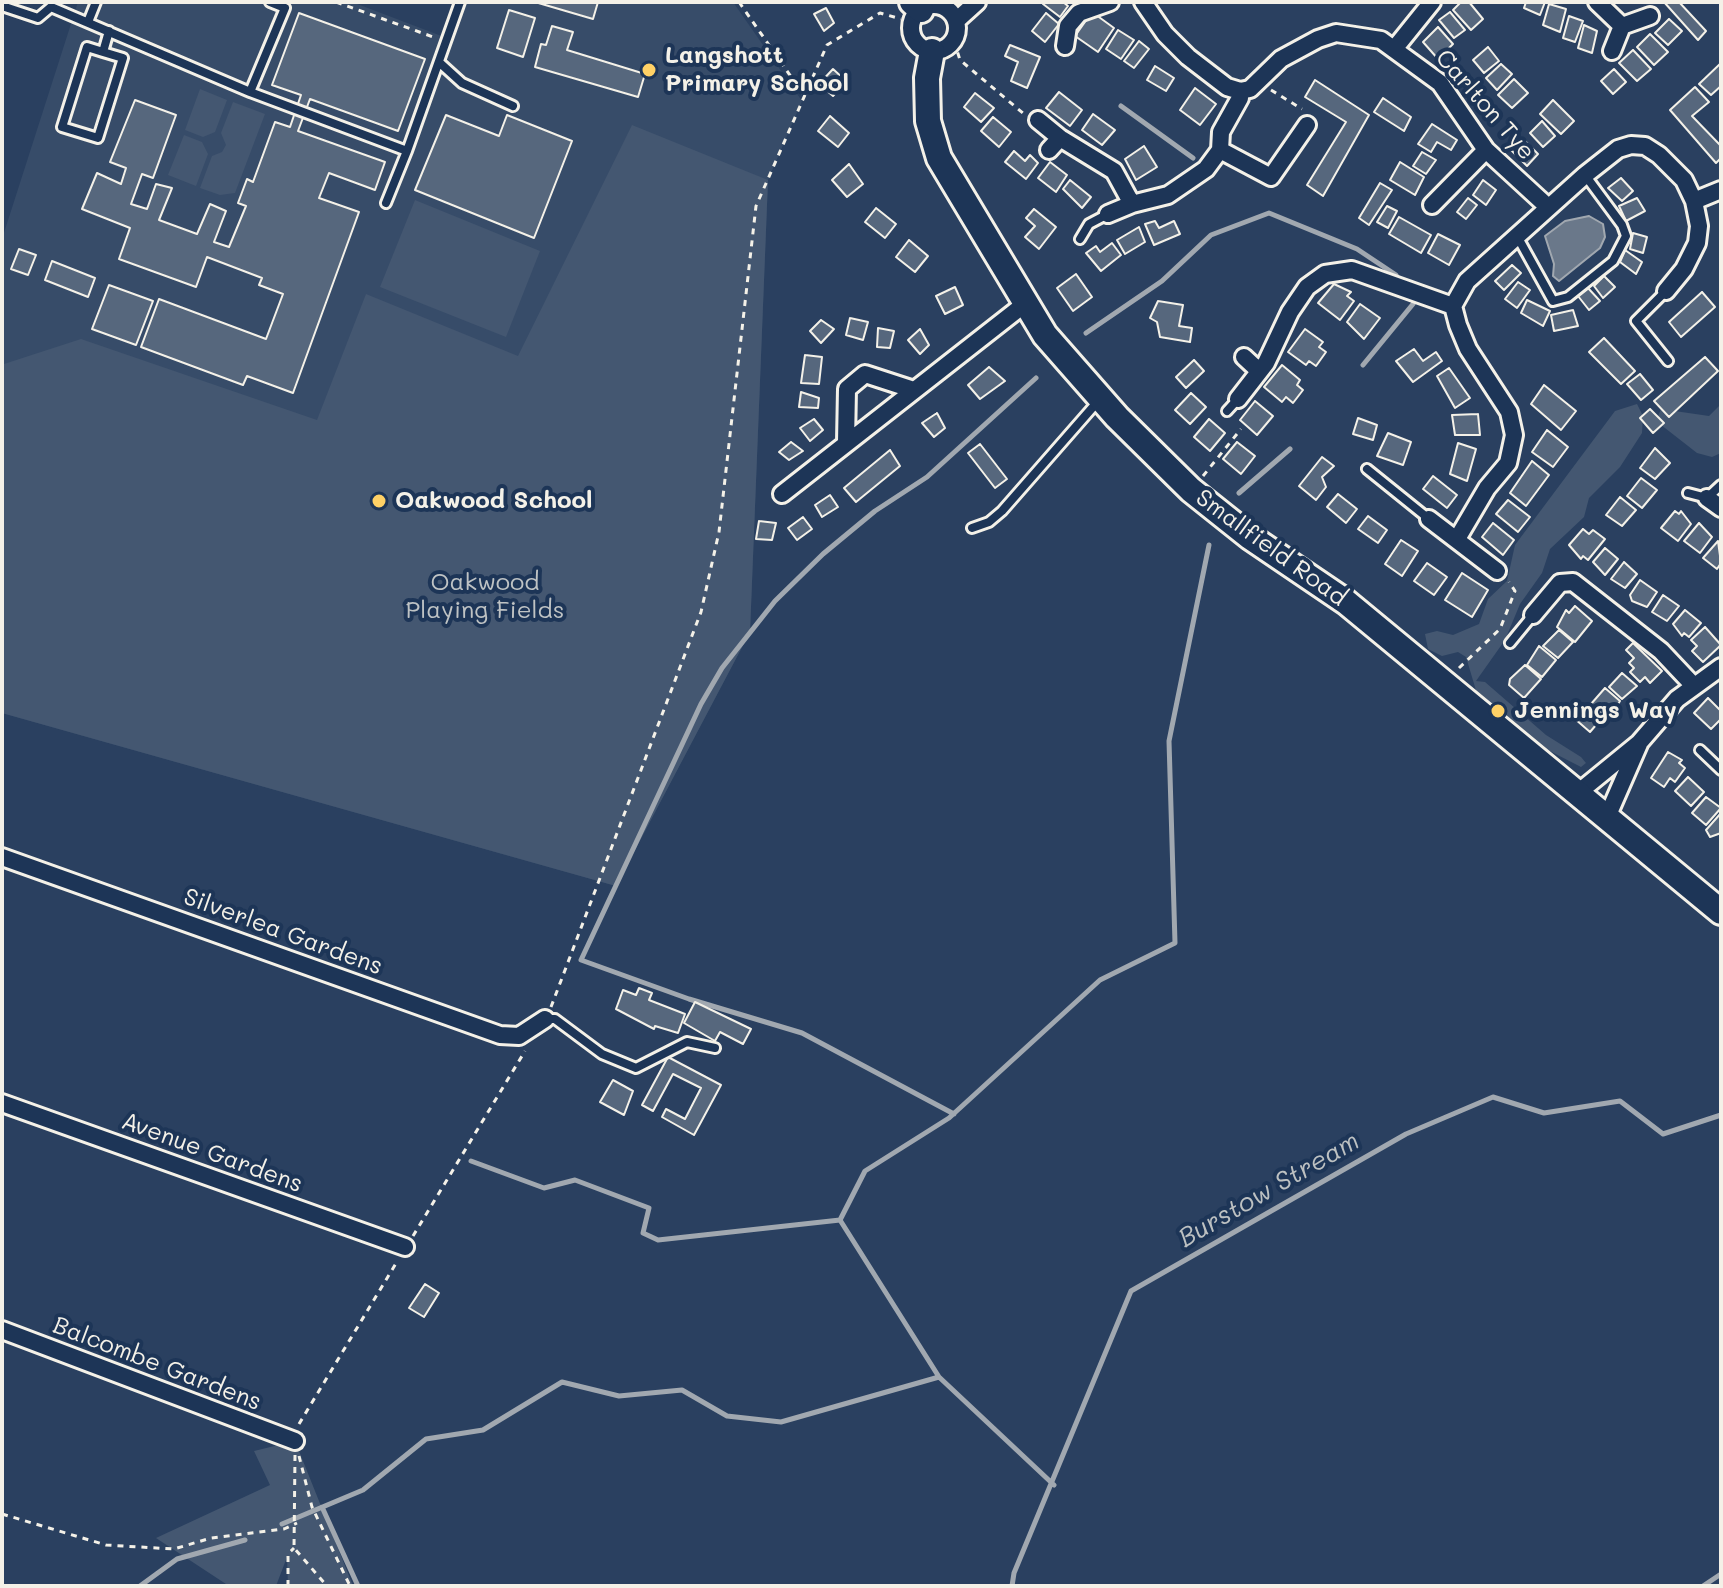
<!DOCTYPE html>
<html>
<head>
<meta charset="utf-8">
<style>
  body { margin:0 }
  #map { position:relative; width:1723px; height:1588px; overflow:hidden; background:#2a4060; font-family:Mali,sans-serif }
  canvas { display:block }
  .frame { position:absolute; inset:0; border:4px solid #f4f1e8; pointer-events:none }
</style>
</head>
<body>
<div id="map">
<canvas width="1723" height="1588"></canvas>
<div class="frame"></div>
</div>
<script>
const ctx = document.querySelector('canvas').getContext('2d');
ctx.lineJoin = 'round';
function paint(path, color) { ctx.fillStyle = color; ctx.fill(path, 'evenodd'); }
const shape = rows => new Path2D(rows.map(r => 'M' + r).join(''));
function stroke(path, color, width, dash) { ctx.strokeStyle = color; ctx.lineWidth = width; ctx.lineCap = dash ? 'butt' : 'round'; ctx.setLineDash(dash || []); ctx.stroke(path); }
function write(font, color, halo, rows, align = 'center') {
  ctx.font = font + ' Mali,sans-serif'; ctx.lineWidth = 8; ctx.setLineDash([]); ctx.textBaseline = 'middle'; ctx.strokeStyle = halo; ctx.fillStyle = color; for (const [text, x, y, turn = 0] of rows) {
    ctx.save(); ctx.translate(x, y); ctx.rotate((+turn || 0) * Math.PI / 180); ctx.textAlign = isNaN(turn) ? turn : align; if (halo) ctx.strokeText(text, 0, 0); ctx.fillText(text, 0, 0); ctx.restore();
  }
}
paint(shape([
  [78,2,352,2,452,40,462,2,733,2,802,101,768,180,750,632,616,886,2,713,2,239]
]), '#374c69');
paint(shape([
  [200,89,227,100,215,132,203,137,185,130],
  [233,102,265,114,235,193,220,195,200,188,212,156,222,152,226,145,221,133],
  [632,125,768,180,750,632,616,886,2,713,4,364,81,339,317,420,366,294,518,356],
  [184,135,202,142,208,154,196,186,168,175],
  [415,200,540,251,506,337,380,287],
  [1637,404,1643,416,1642,433,1620,467,1589,498,1584,517,1550,549,1542,573,1520,604,1505,640,1476,681,1485,682,1546,735,1581,757,1586,763,1581,767,1542,747,1505,721,1478,697,1466,657,1458,652,1442,656,1428,649,1425,634,1437,631,1453,635,1479,624,1488,599,1507,581,1515,545,1615,411],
  [1721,404,1721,453,1712,457,1697,453,1656,421,1661,409,1709,416],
  [295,1441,353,1586,288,1586,287,1557,276,1586,229,1586,156,1538,270,1485,254,1451]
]), '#445771');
const water = shape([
  [1589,216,1603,224,1605,237,1600,248,1559,281,1553,276,1554,264,1545,236,1565,221,1589,216]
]);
paint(water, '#6a788a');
stroke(water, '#a1a8b0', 2);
stroke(shape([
  [1121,106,1193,158],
  [1086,333,1162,281,1211,235,1269,213,1357,249,1396,275],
  [1363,365,1413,304],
  [1239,493,1290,449],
  [954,1114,802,1033,689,999,581,960,701,704,722,668,775,601,823,554,875,511,927,477,1036,378],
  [471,1161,544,1188,575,1180,649,1208,643,1233,658,1240,840,1220,939,1377],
  [840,1220,865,1171,949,1118,1100,980,1175,943,1169,741,1209,545],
  [322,1507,358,1586],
  [282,1524,363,1490,426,1439,483,1430,562,1382,619,1396,682,1390,727,1416,781,1422,939,1377,1054,1485],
  [140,1586,177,1559,245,1540],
  [1012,1586,1014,1573,1131,1291,1406,1134,1493,1097,1544,1113,1620,1101,1663,1134,1721,1115],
  [1703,1586,1721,1574]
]), '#a1a8b0', 5);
const building = shape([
  [535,2,598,2,593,19,535,2],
  [1045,2,1063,2,1068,6,1060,17,1043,4,1045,2],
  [1461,2,1469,2,1483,19,1471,30,1453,10,1461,2],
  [1526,2,1545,2,1540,15,1524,8,1526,2],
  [1664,2,1679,2,1706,31,1698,40,1664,2],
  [1549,4,1566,9,1560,32,1543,25,1549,4],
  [826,8,834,23,824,31,814,14,826,8],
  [509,10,535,18,523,57,497,48,509,10],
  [1092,12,1114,28,1098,52,1075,36,1092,12],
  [1450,12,1465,30,1454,38,1439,20,1450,12],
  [299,13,425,59,398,131,310,99,298,131,385,162,375,190,329,173,319,198,359,212,293,393,247,376,243,385,141,347,159,299,266,339,283,294,259,285,262,278,207,257,196,287,119,259,130,228,82,209,97,173,121,184,126,168,110,162,135,100,176,115,153,178,142,174,131,204,147,209,156,184,172,188,159,220,197,234,210,204,226,211,214,242,229,247,246,206,238,203,247,179,253,182,275,122,290,127,301,95,272,85,299,13],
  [1046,13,1059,24,1045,42,1032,31,1046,13],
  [1569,16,1583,21,1575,42,1563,38,1569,16],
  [1669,19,1682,31,1668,45,1655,33,1669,19],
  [1584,25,1597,31,1592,53,1578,48,1584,25],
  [552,26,573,32,567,50,645,74,638,97,535,67,541,44,546,45,552,26],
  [1438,27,1453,44,1438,59,1423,42,1438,27],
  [1118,30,1134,40,1121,59,1106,49,1118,30],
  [1650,34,1668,52,1654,65,1637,47,1650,34],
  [1139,41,1149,49,1134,68,1124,61,1139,41],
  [1010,45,1040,57,1027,88,1011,81,1018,62,1005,56,1010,45],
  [1488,47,1499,61,1484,73,1473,60,1488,47],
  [1633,50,1651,69,1637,81,1619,63,1633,50],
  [1721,63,1721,86,1711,95,1699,84,1721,63],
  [1501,64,1512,74,1497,90,1486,78,1501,64],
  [1155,66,1174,78,1166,91,1147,80,1155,66],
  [833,69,846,81,833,96,819,84,833,69],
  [1614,69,1626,82,1613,94,1601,81,1614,69],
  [1514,79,1528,93,1512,108,1498,95,1514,79],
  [1315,80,1369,115,1323,196,1307,185,1346,122,1305,97,1315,80],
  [1695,87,1709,102,1692,116,1721,146,1721,158,1716,163,1670,110,1695,87],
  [1195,88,1216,104,1200,125,1180,110,1195,88],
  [1059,92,1082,110,1070,126,1046,108,1059,92],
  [975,93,994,108,981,122,964,107,975,93],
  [1383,98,1411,117,1404,131,1374,112,1383,98],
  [1553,100,1574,121,1561,134,1540,114,1553,100],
  [1093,114,1115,130,1102,145,1082,130,1093,114],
  [446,115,499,136,507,115,572,141,534,238,415,190,446,115],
  [830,116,849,133,838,147,818,131,830,116],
  [993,117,1011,132,999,147,981,131,993,117],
  [1542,121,1555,136,1543,147,1530,133,1542,121],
  [1432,124,1457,140,1451,150,1437,142,1431,152,1418,144,1432,124],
  [1523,139,1538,154,1527,166,1511,150,1523,139],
  [1144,146,1157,167,1136,180,1125,159,1144,146],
  [1014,151,1025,161,1030,155,1038,163,1026,179,1005,162,1014,151],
  [1422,152,1436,160,1426,174,1413,166,1422,152],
  [1050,162,1067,175,1056,192,1038,178,1050,162],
  [1400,162,1424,177,1415,195,1390,180,1400,162],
  [849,164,863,184,847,197,832,180,849,164],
  [1621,178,1633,191,1622,201,1608,188,1621,178],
  [1070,180,1091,197,1082,208,1063,189,1070,180],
  [1483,180,1496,190,1486,205,1473,195,1483,180],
  [1380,183,1392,190,1369,225,1359,218,1380,183],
  [1468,198,1477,205,1466,219,1457,212,1468,198],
  [1637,198,1645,211,1626,221,1619,206,1637,198],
  [1387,206,1397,211,1388,228,1377,222,1387,206],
  [876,208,896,224,885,238,865,222,876,208],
  [1034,209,1056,227,1039,249,1025,237,1035,226,1026,218,1034,209],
  [1399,217,1431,235,1421,253,1389,234,1399,217],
  [1155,221,1159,228,1174,221,1180,234,1154,245,1145,224,1155,221],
  [1139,227,1145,242,1125,254,1117,240,1139,227],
  [1633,233,1647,237,1643,253,1630,249,1633,233],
  [1438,234,1460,245,1449,265,1428,253,1438,234],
  [909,240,928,256,915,272,896,257,909,240],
  [1112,243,1121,255,1101,271,1086,253,1096,246,1100,252,1112,243],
  [19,249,36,255,28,275,11,269,19,249],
  [1625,250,1642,262,1636,274,1620,262,1625,250],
  [52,261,95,278,88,297,45,280,52,261],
  [1512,265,1521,273,1504,290,1495,281,1512,265],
  [1076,274,1092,297,1073,311,1057,288,1076,274],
  [1604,276,1615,287,1603,298,1594,286,1604,276],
  [1518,282,1530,290,1517,308,1505,299,1518,282],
  [1334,284,1351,292,1347,296,1354,301,1340,320,1318,303,1334,284],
  [109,285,153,301,136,345,92,329,109,285],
  [955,287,963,305,945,314,936,296,955,287],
  [1588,288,1600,301,1589,310,1578,296,1588,288],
  [1702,292,1715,307,1681,337,1669,322,1702,292],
  [1527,300,1550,311,1543,326,1521,313,1527,300],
  [1158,301,1183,305,1179,326,1192,328,1190,342,1160,337,1157,322,1150,318,1158,301],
  [1360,304,1380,318,1364,339,1347,322,1360,304],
  [1573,310,1578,326,1554,331,1551,315,1573,310],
  [850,318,868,322,863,340,846,335,850,318],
  [821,320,834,329,821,343,810,331,821,320],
  [878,328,894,331,890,348,877,347,878,328],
  [920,329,929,345,920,354,908,340,920,329],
  [1305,329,1323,342,1319,347,1326,352,1316,366,1309,361,1306,365,1288,352,1305,329],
  [1604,338,1635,371,1621,384,1589,352,1604,338],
  [1414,349,1423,361,1436,352,1442,361,1413,382,1396,361,1414,349],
  [805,355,822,357,819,384,801,383,805,355],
  [1705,357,1718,371,1669,417,1654,401,1705,357],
  [1194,360,1204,371,1186,388,1176,377,1194,360],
  [1282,365,1300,380,1297,385,1303,390,1293,403,1286,397,1282,402,1264,387,1282,365],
  [989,367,1005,381,980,399,968,385,989,367],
  [1449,368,1470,398,1455,408,1437,376,1449,368],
  [1640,374,1653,390,1641,400,1627,384,1640,374],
  [1544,385,1576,411,1561,430,1531,404,1544,385],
  [801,392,819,398,818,408,799,407,801,392],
  [1191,393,1206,407,1190,424,1175,410,1191,393],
  [1255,401,1273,416,1257,435,1240,420,1255,401],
  [1650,409,1664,423,1653,433,1640,418,1650,409],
  [937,413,945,428,934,437,922,423,937,413],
  [1478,414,1480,435,1455,435,1452,415,1478,414],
  [1358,418,1377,425,1373,440,1353,434,1358,418],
  [814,419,823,430,810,441,800,428,814,419],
  [1209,419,1225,433,1210,451,1194,437,1209,419],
  [1547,430,1568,447,1553,467,1532,452,1547,430],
  [1388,433,1411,442,1403,465,1377,456,1388,433],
  [791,442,803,451,789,460,779,452,791,442],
  [1237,442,1255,456,1241,474,1223,459,1237,442],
  [1458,443,1476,449,1467,481,1450,474,1458,443],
  [980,444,1007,479,995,488,968,453,980,444],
  [1655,448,1670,463,1655,479,1640,468,1655,448],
  [890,450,900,466,856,502,844,488,890,450],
  [1322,457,1334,466,1322,477,1326,487,1316,500,1299,486,1322,457],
  [1532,461,1549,475,1526,506,1510,493,1532,461],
  [1433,476,1457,495,1447,508,1423,489,1433,476],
  [1641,478,1657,490,1642,508,1627,496,1641,478],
  [1338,494,1357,509,1346,523,1327,507,1338,494],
  [830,495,838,507,822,517,815,505,830,495],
  [1620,497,1636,510,1622,526,1606,515,1620,497],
  [1508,500,1530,517,1518,532,1496,514,1508,500],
  [1675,511,1679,514,1681,511,1691,524,1678,541,1661,528,1675,511],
  [1368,516,1387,530,1378,543,1358,529,1368,516],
  [803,517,812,529,797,540,788,528,803,517],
  [759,521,776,523,772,540,756,539,759,521],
  [1493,523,1514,540,1503,555,1482,537,1493,523],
  [1699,523,1712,537,1700,553,1684,541,1699,523],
  [1583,529,1589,534,1593,530,1605,539,1588,560,1583,556,1581,559,1569,545,1583,529],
  [1401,540,1418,551,1402,576,1385,564,1401,540],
  [1718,541,1721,563,1717,569,1703,558,1718,541],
  [1605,548,1618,559,1605,575,1593,562,1605,548],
  [1624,562,1637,574,1625,588,1611,579,1624,562],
  [1427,563,1447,577,1434,595,1414,581,1427,563],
  [1462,573,1488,590,1472,617,1445,600,1462,573],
  [1640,580,1657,592,1647,607,1632,601,1630,595,1640,580],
  [1663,595,1679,606,1667,621,1652,612,1663,595],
  [1575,606,1592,621,1575,642,1557,627,1566,610,1569,613,1575,606],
  [1685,610,1701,623,1689,637,1684,633,1682,636,1673,624,1685,610],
  [1705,627,1721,645,1703,662,1692,651,1697,646,1691,640,1705,627],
  [1559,630,1573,642,1558,658,1543,646,1559,630],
  [1633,643,1662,671,1650,683,1645,677,1640,682,1630,672,1634,668,1629,663,1634,658,1626,650,1633,643],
  [1539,646,1556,660,1542,677,1527,665,1539,646],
  [1525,665,1541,679,1524,698,1509,685,1510,679,1525,665],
  [1622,673,1637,686,1622,699,1609,687,1622,673],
  [1605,688,1620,701,1609,719,1591,704,1605,688],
  [1708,698,1721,711,1721,719,1711,729,1694,713,1708,698],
  [1586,705,1602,718,1590,732,1575,719,1586,705],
  [1668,752,1682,760,1679,763,1685,768,1675,782,1670,778,1664,787,1651,778,1668,752],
  [1688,777,1704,792,1691,806,1675,791,1688,777],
  [1706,797,1721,808,1706,825,1692,813,1706,797],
  [1721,813,1721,833,1710,837,1706,830,1721,813],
  [639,988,652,993,649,1000,685,1014,678,1033,655,1026,654,1029,616,1009,623,990,636,995,639,988],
  [695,1002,751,1029,743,1044,720,1032,715,1041,684,1023,695,1002],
  [668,1057,721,1085,694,1135,662,1117,666,1109,685,1119,701,1088,673,1074,653,1111,642,1105,668,1057],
  [613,1080,633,1091,624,1115,600,1102,613,1080],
  [425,1284,439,1293,424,1317,409,1308,425,1284]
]);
paint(building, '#56677d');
stroke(building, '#f4f1e8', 2);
const lane = shape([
  [2,6,38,18,51,7],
  [51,7,250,92,407,151,386,203],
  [88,22,96,2],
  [103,52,123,58,98,138,62,127,87,47,103,52,109,31],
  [440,63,462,83,513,106],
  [250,92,285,8,270,2],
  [407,151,460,2],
  [1517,236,1553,301,1568,297,1613,261,1626,236,1622,225,1585,175],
  [1080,239,1089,224,1108,214],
  [1666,291,1636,321,1668,361],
  [1227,411,1238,399],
  [1367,469,1429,519],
  [1688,493,1707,498,1721,485],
  [972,528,989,522,1002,511,1100,399],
  [1510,643,1533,615],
  [1700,750,1721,770],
  [545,1019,555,1019,602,1054,636,1068,687,1042,715,1048]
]);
const street = shape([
  [1143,2,1165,34,1188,57,1227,87,1240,91,1250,89,1281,59,1318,39,1336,33,1381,40,1440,83,1486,150,1548,207],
  [1597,2,1622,26],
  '911 28a23 23 0 1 1 46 0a23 23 0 1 1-46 0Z',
  [956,21,977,2],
  [1065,46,1068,26,1079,13,1110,2],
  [1395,48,1432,2],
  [1612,51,1622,26,1650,16],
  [1038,120,1060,138,1114,171,1132,204,1168,195,1206,169,1220,150,1221,132,1240,98,1240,91],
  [1049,150,1060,138],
  [1220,150,1271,177,1307,125],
  [1694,201,1721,190],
  [1432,205,1486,150],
  [1108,214,1132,204],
  [1244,357,1259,371],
  [1238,399,1266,363,1290,312,1307,287,1325,274,1352,270,1453,306],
  [846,442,847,389,865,374,911,389],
  [782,494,1026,303],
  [1707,498,1721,508],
  [1429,519,1497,571],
  [1457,539,1487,488,1508,463,1514,435,1509,412,1468,349,1458,325,1453,306,1467,281,1585,175,1618,149,1631,145,1645,146,1659,155,1684,180,1694,201,1699,226,1697,243,1684,269,1666,291],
  [1533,615,1560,583,1573,582,1661,651,1694,686],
  [1579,792,1639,743,1677,699,1721,667],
  [1608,815,1639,744],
  [2,857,500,1035,519,1036,545,1019],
  [2,1103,405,1247],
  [2,1330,295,1441]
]);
const secondary = shape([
  [912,2,921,10],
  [932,51,927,78,928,121,939,158,1045,335,1117,417,1191,490,1250,537,1346,602,1721,912]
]);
stroke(lane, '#f4f1e8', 14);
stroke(street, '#f4f1e8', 22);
stroke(secondary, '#f4f1e8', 30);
stroke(shape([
  [336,2,436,38],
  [739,2,803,94],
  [954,41,960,60,1024,114],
  [1271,90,1302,109],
  [1203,476,1241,429],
  [1459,668,1500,629,1515,591,1509,582],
  [551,1007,701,612,719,532,756,206,827,45,880,13,901,19],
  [413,1236,525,1051],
  [299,1424,398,1260],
  [295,1455,294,1548,327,1586],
  [299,1456,312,1507,350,1586],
  [2,1514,106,1545,174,1549,211,1538,284,1529,297,1523],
  [288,1586,288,1554,294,1548]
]), '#f4f1e8', 3, [6, 6]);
stroke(lane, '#1d3557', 8);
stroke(street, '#1d3557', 16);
stroke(secondary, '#1d3557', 24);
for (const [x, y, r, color] of [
  [649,70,8,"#ffd166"],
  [379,501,8,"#ffd166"],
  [1498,711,8,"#ffd166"]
]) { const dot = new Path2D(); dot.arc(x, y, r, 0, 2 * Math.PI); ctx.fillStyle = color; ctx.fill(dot); stroke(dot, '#1d3557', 3); }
write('bold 24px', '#f4f1e8', '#1d3557', [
  ["Langshott",665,56],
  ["Primary School",665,84],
  ["Oakwood School",395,501],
  ["Jennings Way",1514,711]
], 'left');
write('24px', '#f4f1e8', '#1d3557', [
  ["Carlton Tye",1485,105,49],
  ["Smallfield Road",1271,548,36],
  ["Silverlea Gardens",283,932,20],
  ["Avenue Gardens",212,1153,20],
  ["Balcombe Gardens",157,1364,21]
]);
write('24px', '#bfc3c4', '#1d3557', [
  ["Oakwood",485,583],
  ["Playing Fields",485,611]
]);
write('italic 26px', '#bdc1c2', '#1d3557', [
  ["Burstow Stream",1269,1190,-30]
]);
</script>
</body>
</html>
